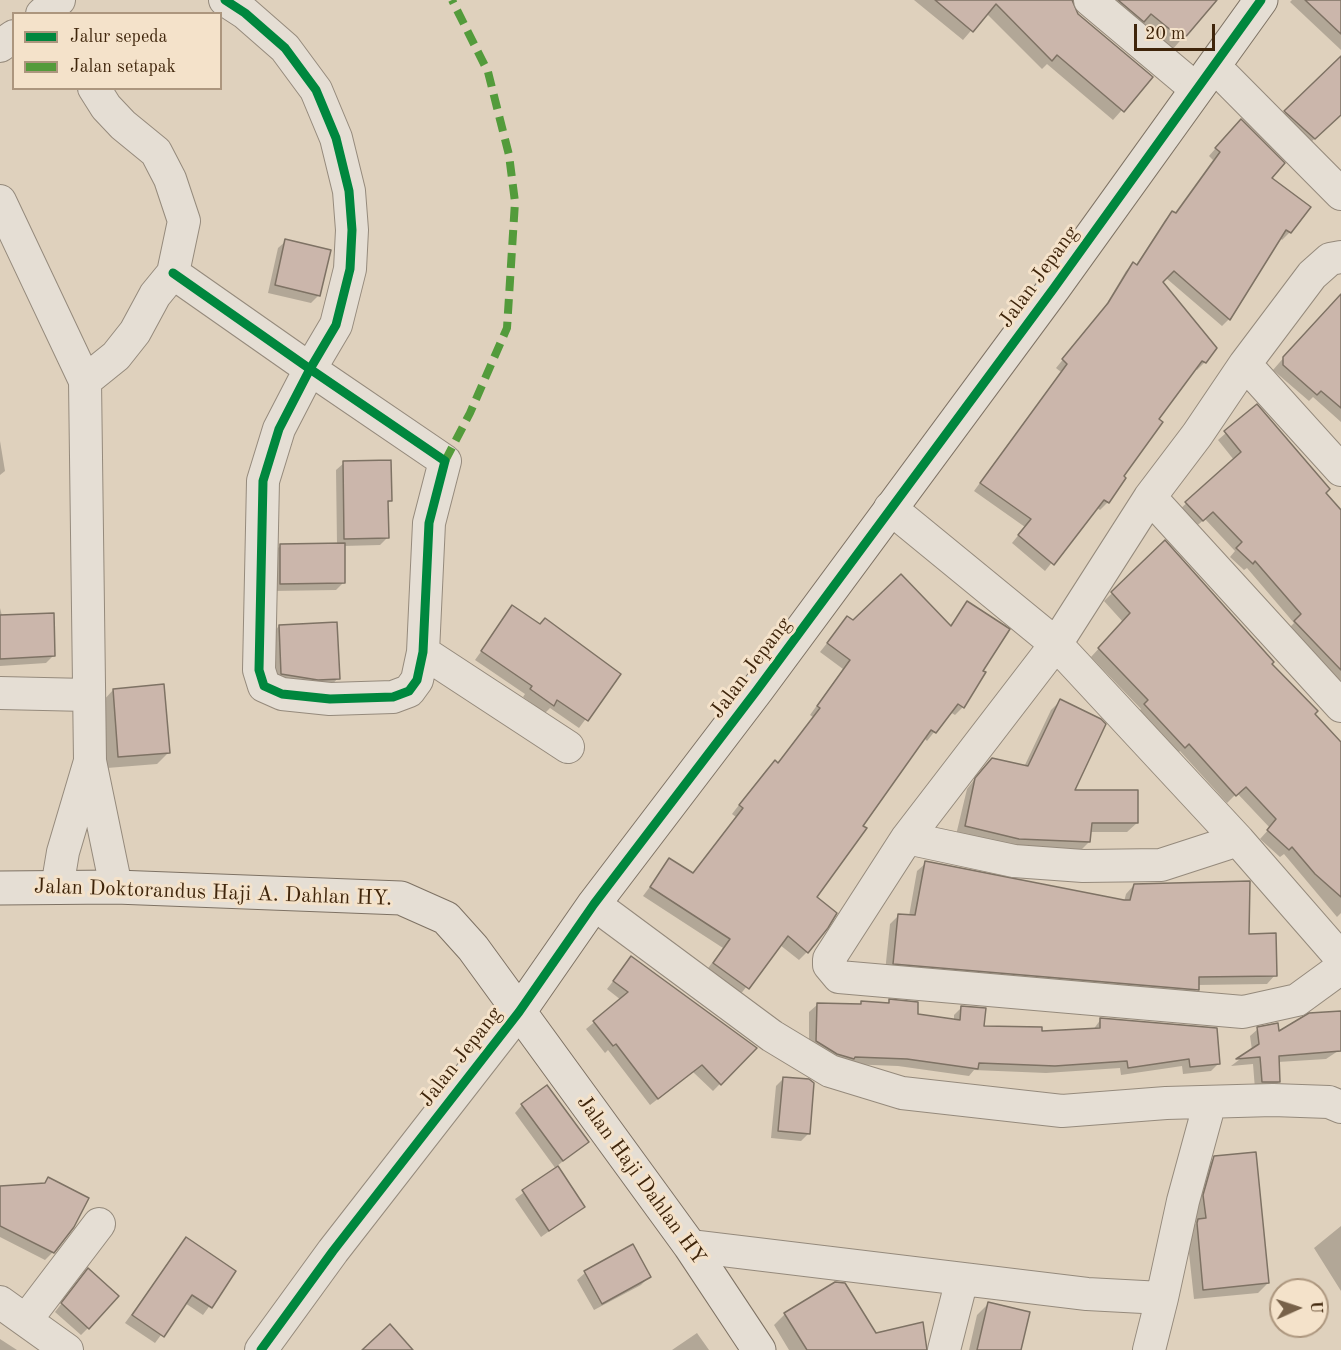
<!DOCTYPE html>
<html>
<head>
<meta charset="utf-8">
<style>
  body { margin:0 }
  #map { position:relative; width:1341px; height:1350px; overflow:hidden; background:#dfd1bd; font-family:"Old Standard TT",serif }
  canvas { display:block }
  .legend { position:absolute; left:12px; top:12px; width:210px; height:78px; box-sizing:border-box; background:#f4e2ca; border:2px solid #ac967e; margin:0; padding:8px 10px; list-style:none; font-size:18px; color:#3f250b }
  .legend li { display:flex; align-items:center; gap:12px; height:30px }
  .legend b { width:30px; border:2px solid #ac967e }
  .north { position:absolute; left:1269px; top:1278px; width:60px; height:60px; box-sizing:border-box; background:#f4e2ca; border:2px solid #ac967e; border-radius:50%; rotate:87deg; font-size:16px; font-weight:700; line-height:24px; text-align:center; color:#3f250b }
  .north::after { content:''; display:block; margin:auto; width:21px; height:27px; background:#776149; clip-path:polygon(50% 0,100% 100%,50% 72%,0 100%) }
  .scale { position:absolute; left:1134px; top:24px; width:81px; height:27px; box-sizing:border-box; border:3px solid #3f250b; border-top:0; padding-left:8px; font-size:18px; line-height:21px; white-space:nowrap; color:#3f250b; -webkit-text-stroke:4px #f4e2ca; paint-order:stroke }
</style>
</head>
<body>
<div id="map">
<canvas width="1341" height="1350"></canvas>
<ul class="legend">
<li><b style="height:8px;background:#00873e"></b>Jalur sepeda</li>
<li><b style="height:8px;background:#539b3b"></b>Jalan setapak</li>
</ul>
<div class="north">U</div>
<div class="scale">20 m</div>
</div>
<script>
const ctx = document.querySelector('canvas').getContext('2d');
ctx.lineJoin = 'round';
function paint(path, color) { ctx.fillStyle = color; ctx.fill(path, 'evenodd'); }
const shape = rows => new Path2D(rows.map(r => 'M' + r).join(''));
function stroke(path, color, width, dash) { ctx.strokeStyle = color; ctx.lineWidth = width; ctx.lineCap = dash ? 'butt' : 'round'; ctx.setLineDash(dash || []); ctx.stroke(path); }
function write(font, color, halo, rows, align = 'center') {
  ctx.font = font + ' "Old Standard TT",serif'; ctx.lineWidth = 6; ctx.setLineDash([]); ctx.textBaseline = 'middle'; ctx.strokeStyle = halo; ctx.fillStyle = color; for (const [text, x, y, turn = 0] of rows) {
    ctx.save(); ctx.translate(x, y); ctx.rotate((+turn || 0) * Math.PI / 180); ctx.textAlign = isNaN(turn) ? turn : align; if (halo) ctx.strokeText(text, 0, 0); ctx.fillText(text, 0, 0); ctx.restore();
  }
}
paint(shape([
  [914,0,1071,0,1077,14,1151,77,1113,120,1047,64,1042,69,986,13,963,40],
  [1098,0,1199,0,1208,8,1173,49,1142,23,1134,30],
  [1292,0,1341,0,1341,50,1290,2],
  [1341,58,1341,113,1306,147,1277,120],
  [1233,128,1270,178,1309,207,1290,232,1282,240,1280,238,1229,319,1222,326,1166,278,1161,282,1205,362,1197,370,1195,368,1156,419,1122,477,1124,479,1108,502,1100,510,1096,507,1045,571,1012,543,1025,527,974,491,1061,372,1056,368,1101,313,1126,271,1133,264,1136,265,1165,220,1172,213,1174,214,1213,160,1209,156],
  [286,241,319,295,311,303,268,293,278,248],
  [1341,297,1341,422,1313,397,1309,401,1273,370,1311,326],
  [1257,406,1341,512,1341,694,1288,629,1294,623,1247,568,1244,570,1230,557,1235,551,1205,519,1194,528,1179,510,1234,460,1218,440],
  [0,441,5,471,0,475],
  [344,463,391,500,387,504,387,538,380,545,343,546,344,582,336,590,273,591,273,553,280,546,337,544,336,470],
  [1165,542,1341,746,1341,913,1337,917,1284,854,1280,857,1260,839,1270,828,1237,793,1227,803,1180,751,1176,755,1137,713,1141,709,1091,657,1123,622,1104,601],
  [967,603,981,671,963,707,955,715,950,712,927,741,924,738,815,897,807,952,799,960,780,945,739,996,706,971,723,948,643,896,670,860,692,874,736,817,732,814,766,770,775,762,777,764,813,717,810,715,843,669,820,652,847,618,853,622,949,627],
  [513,607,619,674,579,728,550,708,545,713,523,697,525,694,475,660],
  [0,608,2,616,54,655,46,663,0,666],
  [279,626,338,678,327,690,270,685,268,638],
  [113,690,169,752,157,764,107,768,102,702],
  [1060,701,1072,792,1137,823,1127,832,1090,832,1089,842,1080,851,1009,847,956,835,967,789,983,768,992,759,1024,767,1051,710],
  [926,863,1124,902,1126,894,1134,885,1247,935,1275,975,1267,984,1197,985,1197,989,1189,998,885,972,890,924,899,915,909,916,917,871],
  [632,957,755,1048,713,1091,693,1072,650,1105,608,1050,605,1053,586,1029,621,1000,607,989],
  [890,1001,916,1016,954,1021,954,1015,962,1007,982,1028,1041,1033,1093,1030,1101,1019,1219,1063,1211,1071,1183,1074,1182,1066,1121,1075,1120,1068,1046,1073,974,1070,969,1076,898,1066,847,1064,809,1049,809,1012,817,1005,859,1006,862,1003,887,1004],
  [1341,1012,1341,1049,1326,1059,1278,1062,1279,1082,1271,1089,1255,1089,1253,1064,1231,1066,1252,1050,1250,1036,1258,1029,1277,1033],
  [784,1078,808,1134,801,1141,771,1138,776,1086],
  [522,1105,587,1142,557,1166,583,1207,541,1237,515,1199,556,1169,515,1113],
  [1215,1158,1268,1283,1258,1293,1194,1299,1187,1235,1196,1223,1194,1206,1204,1168],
  [48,1179,53,1252,45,1260,0,1237,0,1187,42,1185],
  [1341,1226,1341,1291,1314,1248],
  [186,1239,234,1272,203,1315,185,1303,155,1343,125,1323],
  [632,1246,649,1277,641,1285,594,1310,577,1280,585,1273],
  [81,1278,88,1328,81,1335,55,1312],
  [835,1283,875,1334,925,1350,789,1350,774,1325,785,1314],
  [989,1303,1019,1350,969,1350,977,1315],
  [697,1333,709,1350,672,1350],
  [0,1339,17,1350,0,1350]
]), '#0003');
const building = shape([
  [935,0,1072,0,1078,14,1153,77,1124,112,1057,55,1052,61,996,4,973,32,935,0],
  [1118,0,1217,0,1183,40,1151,14,1144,22,1118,0],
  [1305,0,1341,0,1341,34,1305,0],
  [1341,56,1341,115,1315,139,1284,111,1341,56],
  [1241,119,1285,163,1272,178,1311,207,1291,233,1286,230,1230,320,1174,271,1163,282,1217,348,1206,363,1202,361,1159,419,1163,422,1124,476,1126,478,1109,503,1104,500,1054,565,1018,535,1031,519,980,483,1067,364,1062,359,1108,303,1133,262,1137,265,1172,211,1176,213,1220,152,1215,148,1241,119],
  [285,239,331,250,320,296,275,285,285,239],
  [1341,294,1341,408,1321,391,1317,395,1283,365,1283,357,1341,294],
  [1257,404,1330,489,1326,493,1341,510,1341,670,1294,621,1301,614,1255,561,1253,564,1236,548,1242,542,1213,512,1203,521,1185,502,1241,452,1224,431,1257,404],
  [391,460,392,501,388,501,389,538,344,539,343,461,391,460],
  [1165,540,1274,662,1272,664,1318,711,1315,714,1341,742,1341,897,1315,874,1292,847,1289,850,1267,830,1276,819,1246,787,1236,796,1189,744,1185,748,1144,704,1148,700,1098,648,1130,613,1111,592,1165,540],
  [345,543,345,583,280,584,280,544,345,543],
  [901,574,951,626,967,601,1010,629,983,671,986,672,964,708,958,704,936,733,931,730,863,826,867,828,817,897,837,913,828,928,808,953,788,936,749,989,713,963,730,939,650,887,669,858,693,873,743,808,739,805,775,760,778,763,820,708,817,706,850,660,827,643,847,616,853,620,901,574],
  [512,605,540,624,545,618,621,674,588,721,557,700,554,706,530,689,532,686,481,651,512,605],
  [54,613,55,656,0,659,0,615,54,613],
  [337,622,340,679,318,680,281,674,279,625,337,622],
  [164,684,170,753,118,757,113,689,164,684],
  [1060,699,1101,719,1106,724,1075,790,1138,790,1138,823,1092,823,1090,842,1019,839,965,826,975,778,992,758,1028,766,1060,699],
  [925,861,1124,900,1130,900,1134,884,1250,881,1249,934,1276,933,1277,976,1199,977,1199,990,893,964,898,914,915,915,925,861],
  [631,956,757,1048,721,1085,702,1065,658,1099,616,1044,613,1046,593,1021,628,992,613,981,631,956],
  [889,999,918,1002,918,1014,960,1020,961,1006,986,1008,984,1026,1042,1027,1042,1031,1100,1028,1100,1018,1217,1028,1220,1064,1190,1067,1189,1059,1128,1068,1127,1061,1055,1066,979,1063,978,1069,907,1059,855,1057,854,1059,837,1054,816,1041,817,1003,861,1004,861,1001,889,1003,889,999],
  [1341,1011,1341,1051,1279,1056,1280,1082,1262,1082,1260,1057,1236,1059,1259,1044,1257,1027,1278,1023,1279,1031,1309,1013,1341,1011],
  [783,1077,809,1079,814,1083,810,1134,778,1131,783,1077],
  [547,1085,589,1142,563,1161,521,1104,547,1085],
  [1256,1152,1269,1283,1203,1290,1197,1223,1198,1219,1206,1218,1203,1195,1214,1156,1256,1152],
  [558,1166,585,1207,549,1231,522,1190,558,1166],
  [48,1177,89,1198,74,1227,54,1253,0,1226,0,1186,45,1183,48,1177],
  [186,1237,236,1271,212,1308,192,1295,164,1337,132,1315,186,1237],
  [633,1244,651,1277,602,1304,584,1271,633,1244],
  [88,1268,119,1296,89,1329,61,1303,88,1268],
  [835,1282,845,1283,876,1333,923,1322,927,1350,807,1350,784,1313,835,1282],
  [988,1302,1030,1312,1021,1350,977,1350,988,1302],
  [390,1324,413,1350,362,1350,390,1324]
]);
paint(building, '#cbb6ab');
stroke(building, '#7e7264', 1.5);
const street = shape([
  [1090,0,1196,89],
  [42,14,59,0],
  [0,46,14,36],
  [1214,66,1341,194],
  [0,201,85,381,90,761,116,887],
  [1341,257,1330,259,1312,275,1245,364,1197,435,1150,497,1056,644,907,838,829,959,829,965,839,977,1243,1012,1297,1000,1341,968],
  [173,273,310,369,445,461,429,523,423,652,417,680,409,691,393,697,330,699,282,694,264,686,259,670,263,481,279,429,310,369,336,325,350,269,352,230,349,191,336,138,316,90,285,48,245,13,225,0],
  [1245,364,1341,470],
  [85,381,116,356,135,332,155,295,173,273,184,221,170,179,156,152,123,125,106,107,94,88],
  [1150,497,1341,706],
  [890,508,1056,644,1238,840,1341,958],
  [423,652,568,747],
  [0,693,87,695],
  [907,838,1014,861,1083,866,1161,865,1238,840],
  [57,888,63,852,90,761],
  [594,904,772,1036,830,1071,902,1093,1062,1111,1166,1103,1273,1100,1329,1102,1341,1107],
  [690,1246,1087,1294,1162,1298,1149,1350],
  [1162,1298,1183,1201,1210,1102],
  [0,1302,67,1350],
  [26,1320,99,1224],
  [261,1350,333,1251,519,1012],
  [944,1350,962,1279]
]);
const secondary = shape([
  [0,888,116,887,401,898,446,918,473,948,690,1246,759,1350],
  [519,1012,594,904,757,690,1054,288,1261,0]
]);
stroke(street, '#958a7c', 34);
stroke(secondary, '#7e7264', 35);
stroke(street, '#e5ded4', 32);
stroke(secondary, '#e5ded4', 33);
stroke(shape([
  [445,461,470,413,507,328,515,202,509,155,488,72,452,0]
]), '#539b3b', 8, [15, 8]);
stroke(shape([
  [173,273,310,369,445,461,429,523,423,652,417,680,409,691,393,697,330,699,282,694,264,686,259,670,263,481,279,429,310,369,336,325,350,269,352,230,349,191,336,138,316,90,285,48,245,13,225,0],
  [261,1350,333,1251,519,1012,594,904,757,690,1054,288,1261,0]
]), '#00873e', 9);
write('21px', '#3f250b', '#f4e2ca', [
  ["Jalan Jepang",1039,277,-54],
  ["Jalan Jepang",751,668,-53],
  ["Jalan Doktorandus Haji A. Dahlan HY.",213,893,2],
  ["Jalan Jepang",461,1057,-52],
  ["Jalan Haji Dahlan HY",641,1180,54]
]);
</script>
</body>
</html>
